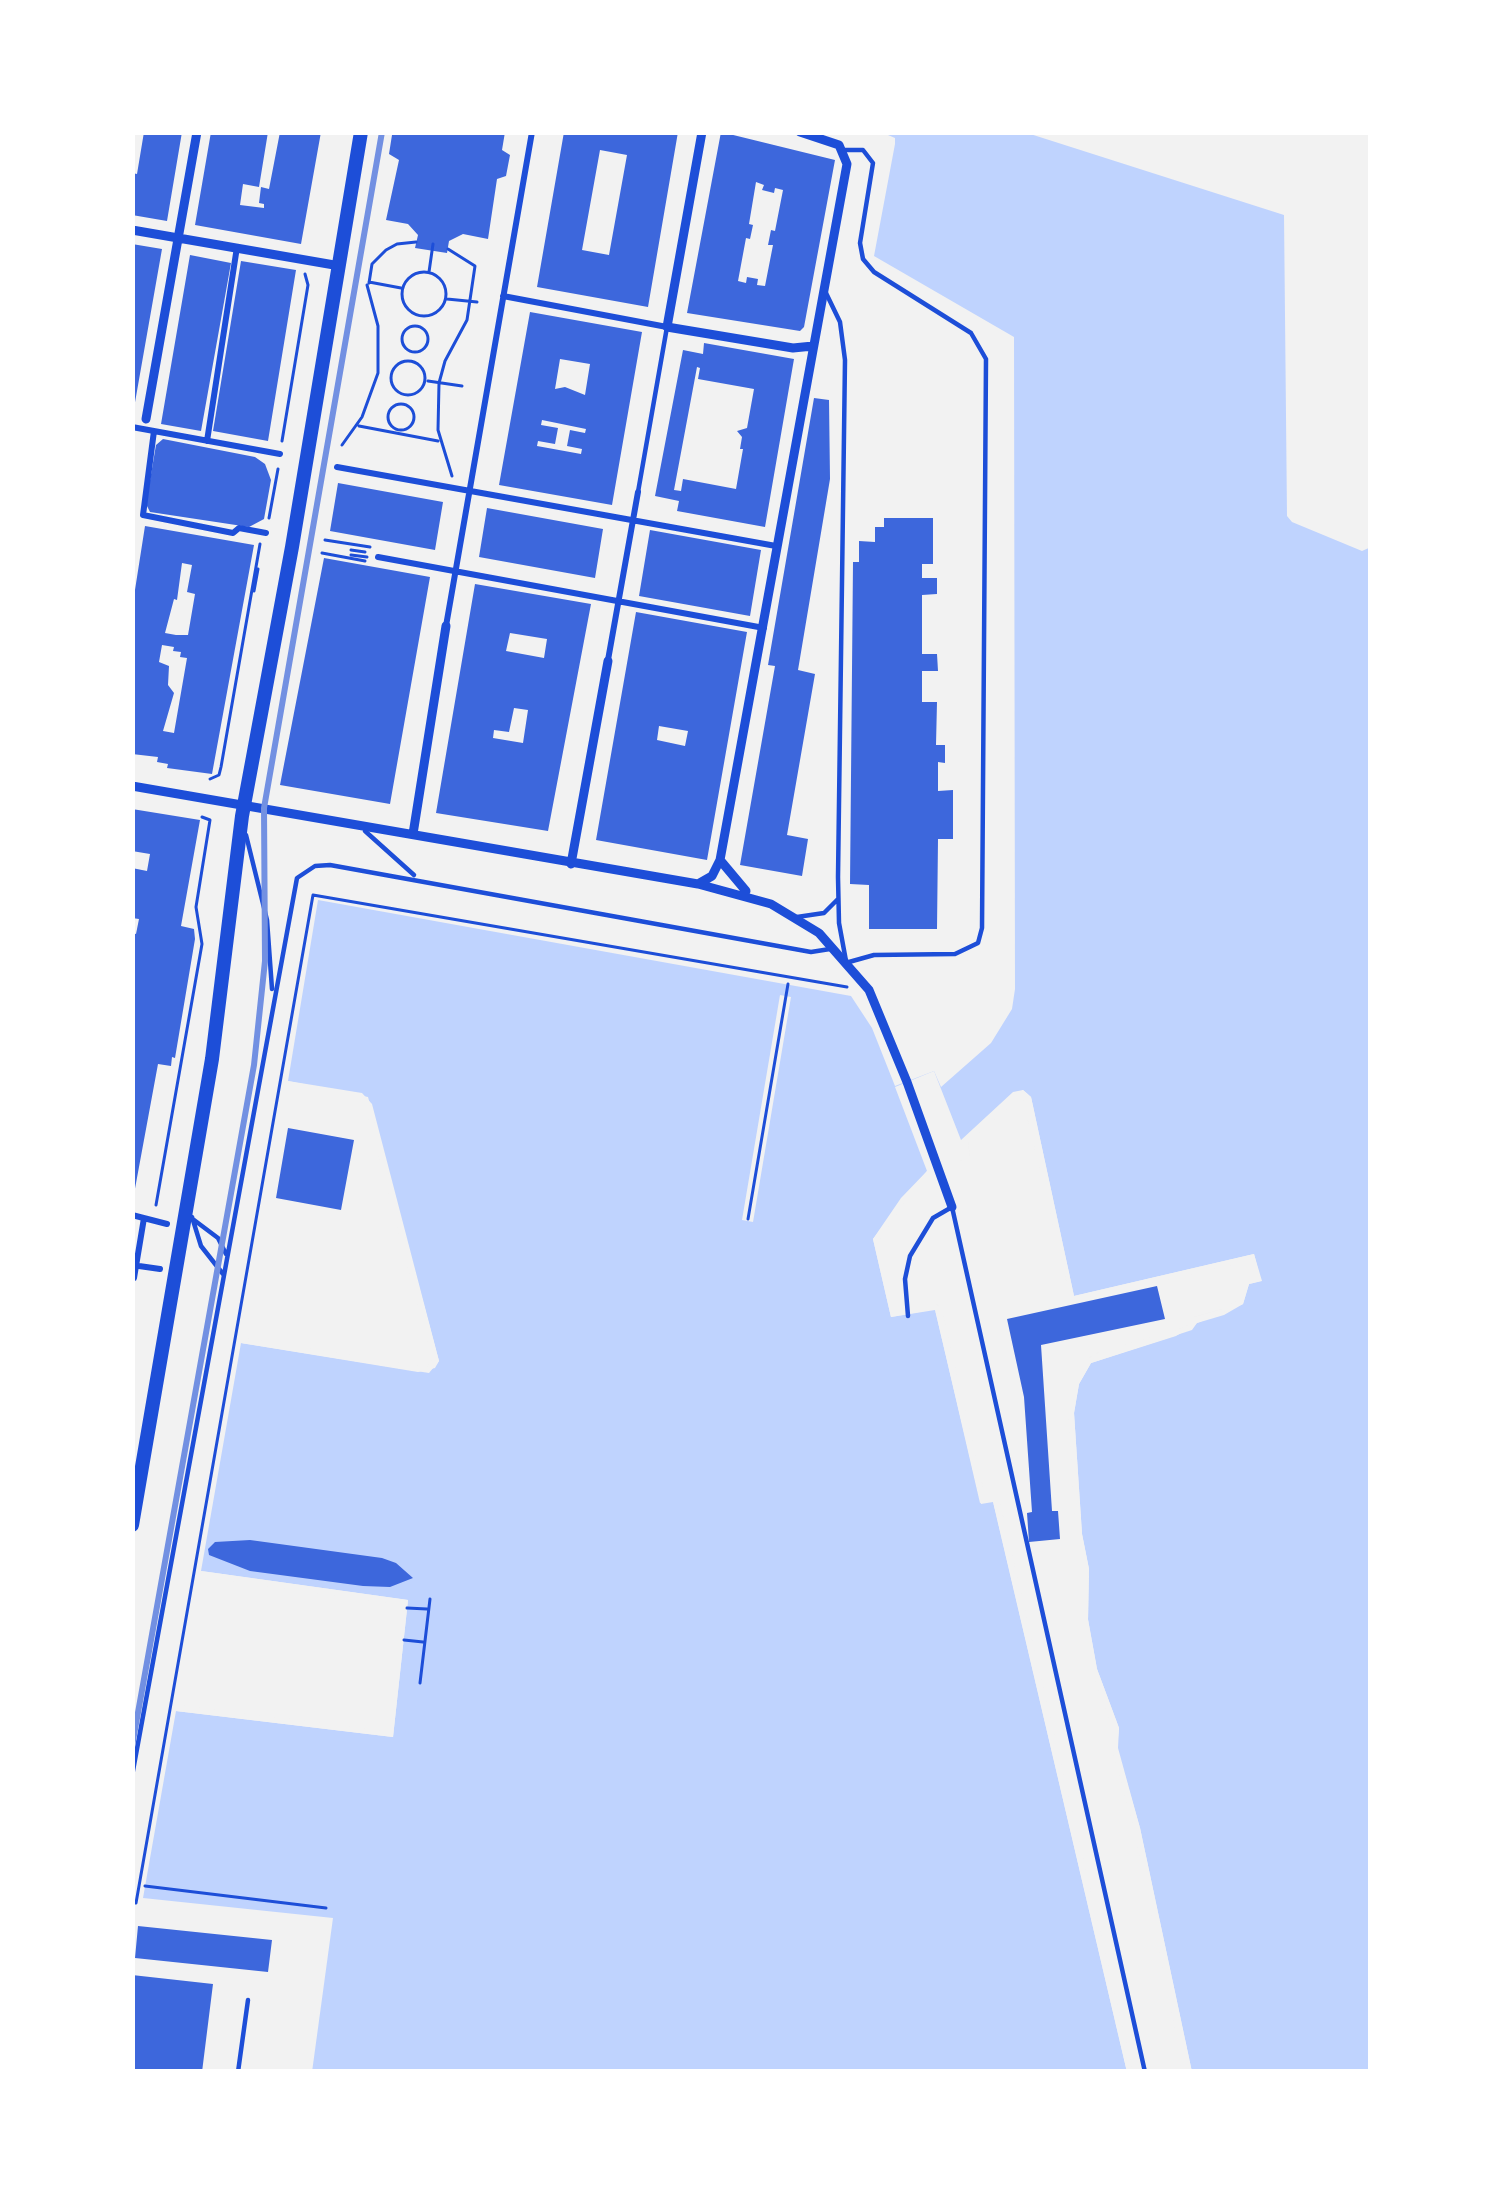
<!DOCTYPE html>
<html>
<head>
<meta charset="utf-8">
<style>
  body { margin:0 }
  #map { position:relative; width:1503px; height:2204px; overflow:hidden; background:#f2f2f2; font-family:Signika,sans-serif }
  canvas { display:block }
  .frame { position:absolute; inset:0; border:135px solid #fff; pointer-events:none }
</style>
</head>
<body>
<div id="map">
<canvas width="1503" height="2204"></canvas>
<div class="frame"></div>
</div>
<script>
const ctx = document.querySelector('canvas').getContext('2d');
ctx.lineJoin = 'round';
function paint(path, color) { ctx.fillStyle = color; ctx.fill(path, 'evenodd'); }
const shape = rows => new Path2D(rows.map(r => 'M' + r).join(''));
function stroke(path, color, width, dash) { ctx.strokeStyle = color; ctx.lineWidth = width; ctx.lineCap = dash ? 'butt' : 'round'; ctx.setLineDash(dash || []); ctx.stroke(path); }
paint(shape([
  [881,132,1024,132,1284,215,1287,516,1292,522,1362,551,1371,547,1371,2072,1192,2072,1140,1828,1117,1748,1119,1728,1097,1669,1088,1619,1089,1569,1082,1534,1074,1413,1079,1384,1091,1363,1176,1336,1197,1323,1224,1315,1243,1304,1249,1284,1261,1281,1254,1254,1074,1296,1031,1097,1023,1090,927,1171,873,1239,891,1317,935,1309,980,1503,993,1501,1127,2072,312,2072,333,1918,143,1898,176,1711,393,1737,408,1600,201,1571,241,1343,418,1372,435,1368,439,1361,372,1104,362,1093,288,1081,318,900,851,996,872,1028,895,1086,934,1071,941,1087,991,1043,1012,1009,1015,989,1014,337,874,256,895,144,895,138]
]), '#bfd3fe');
paint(shape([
  [780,995,791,997,753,1222,742,1220],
  [934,1071,961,1140,1013,1092,1023,1090,1031,1097,1074,1296,1254,1254,1262,1281,1249,1284,1243,1304,1197,1323,1192,1330,1091,1363,1079,1384,1074,1413,1082,1534,1089,1569,1088,1620,1097,1669,1119,1728,1118,1748,1140,1828,1192,2072,1186,2072,1177,2039,1134,1829,1112,1749,1113,1729,1091,1670,1082,1620,1083,1569,1076,1534,1068,1413,1073,1382,1087,1359,1101,1351,1174,1331,1188,1325,1194,1317,1222,1309,1239,1300,1244,1280,1254,1276,1250,1261,1071,1301,1022,1096,968,1142,970,1156,931,1176,905,1202,880,1240,895,1312,934,1303,941,1307,985,1496,994,1495,999,1499,1133,2072,1127,2072,993,1502,981,1504,935,1310,891,1317,873,1239,901,1198,927,1171,895,1087],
  [288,1081,368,1097,439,1361,429,1373,241,1343,242,1337,418,1366,427,1367,432,1360,364,1101,287,1087],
  [201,1571,408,1600,393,1737,176,1711,177,1705,387,1731,402,1605,200,1577]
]), '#f2f2f2');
paint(shape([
  [144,132,182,132,167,221,132,215,132,173,137,174],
  [211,132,268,132,259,187,243,184,240,205,264,208,264,204,259,203,261,187,269,189,280,132,321,132,301,244,195,225],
  [397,132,505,132,502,150,510,155,506,176,497,179,488,239,463,234,449,241,447,253,415,248,418,235,408,224,386,220,399,160,389,154,392,135],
  [564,132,678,132,648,307,537,287],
  [600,150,627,155,609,255,582,250],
  [721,132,835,160,804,327,800,331,687,313],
  [756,182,764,185,762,190,774,193,775,188,783,190,775,231,771,230,768,245,773,245,765,286,757,285,758,279,747,277,746,283,738,281,746,238,750,239,753,225,749,224],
  [132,244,162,249,134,408,132,408],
  [190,255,231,263,201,431,161,424],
  [241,261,296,270,268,441,213,431],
  [530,312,642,332,612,505,499,485],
  [560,359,590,364,585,395,565,387,555,389],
  [542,420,586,429,585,433,570,430,567,446,582,449,581,454,537,446,538,441,555,444,558,428,541,425],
  [704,343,794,359,765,527,677,511,679,501,655,496,683,350,703,354],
  [697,367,700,368,698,379,754,389,747,428,737,431,742,437,740,449,743,449,736,489,683,479,681,491,674,490],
  [814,398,829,400,830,479,798,670,815,674,787,835,808,839,802,876,740,865,775,666,768,665],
  [163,439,255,457,265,464,271,480,264,519,249,527,150,512,146,504,156,445],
  [338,483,443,502,435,550,330,531],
  [487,508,603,529,595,578,479,557],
  [884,518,933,518,933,564,922,564,922,578,937,578,937,594,922,595,922,654,937,654,938,671,922,671,922,702,937,702,936,745,945,745,945,763,938,762,938,791,953,790,953,839,938,839,937,929,869,929,869,885,850,884,853,562,859,562,859,541,875,542,875,527,884,527],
  [145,526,254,545,212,774,167,768,168,764,157,762,158,757,132,754,132,609],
  [182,563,192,565,187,592,195,594,188,635,176,635,165,633,174,599,177,600],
  [162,645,174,647,173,651,181,652,180,657,187,658,174,733,163,731,174,693,168,685,169,666,159,662],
  [650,530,761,550,750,616,639,596],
  [324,558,430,577,390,804,280,785],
  [475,584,591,604,548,831,436,813],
  [510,633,547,639,544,658,506,651],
  [514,708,528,710,523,743,493,738,494,730,509,732],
  [636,612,747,632,707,860,596,840],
  [659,726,688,731,685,746,657,740],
  [132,809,200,820,181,926,194,929,195,939,175,1058,172,1057,171,1066,158,1064,134,1194,132,933,136,934,139,919,132,918,132,868,147,871,150,854,132,851],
  [288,1128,354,1140,341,1210,276,1198],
  [1157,1286,1165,1319,1041,1345,1052,1511,1058,1511,1060,1539,1029,1542,1027,1513,1032,1512,1024,1397,1007,1319],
  [250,1540,382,1558,396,1563,413,1578,390,1587,363,1586,250,1571,209,1555,208,1549,215,1542],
  [138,1926,272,1940,268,1972,135,1958],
  [132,1975,213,1984,202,2072,132,2072]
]), '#3d67dc');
stroke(shape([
  [448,249,475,266,467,320,445,361,439,383,438,430,452,476],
  [429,272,433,244],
  '402 294a22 22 0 1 1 44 0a22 22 0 1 1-44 0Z',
  [369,282,401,288],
  [369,283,372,264,386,250,397,244,416,242],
  [447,299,477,302],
  '402 339a13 13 0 1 1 26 0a13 13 0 1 1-26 0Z',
  '391 378a17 17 0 1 1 34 0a17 17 0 1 1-34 0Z',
  [428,381,462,386],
  '388 417a13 13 0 1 1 26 0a13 13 0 1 1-26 0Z',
  [359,426,438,441],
  [282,441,308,285,305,274],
  [342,445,362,417,378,373,378,326,367,285],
  [269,518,278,469],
  [325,540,370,547],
  [351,550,365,552],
  [322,553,365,561],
  [351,555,367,557],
  [254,591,258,569],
  [210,779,219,775,221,767,260,544],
  [156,1205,202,944,196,907,210,820,202,817],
  [748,1219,788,984],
  [407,1608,427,1609],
  [404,1640,423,1642],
  [420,1683,430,1599],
  [145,1886,326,1908],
  [132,1903,136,1903,313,895,847,987]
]), '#1d4ed8', 3);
stroke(shape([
  [843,150,863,150,873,163,860,243,863,259,874,272,971,333,986,359,982,928,978,943,955,954,874,955,849,962],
  [826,293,840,322,845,360,838,877,839,923,846,961],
  [638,492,667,327],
  [365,831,414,875],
  [246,835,267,920,272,989],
  [797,917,824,913,838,899],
  [192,1217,201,1246,223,1274],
  [194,1220,218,1238,226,1254],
  [908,1316,905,1279,910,1256,933,1218,952,1207,1145,2072],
  [132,1776,297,878,315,866,330,865,811,952,830,949],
  [238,2072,248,2000]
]), '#1d4ed8', 4.5);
stroke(shape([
  [503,296,667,327],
  [132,427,280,454],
  [154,431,143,515,233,533,239,528,266,533],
  [207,441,237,247],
  [337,467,776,546],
  [378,557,764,628],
  [446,626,532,132],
  [608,660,638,492],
  [132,1215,167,1224],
  [132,1265,160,1269],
  [134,1278,144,1218]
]), '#1d4ed8', 6);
stroke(shape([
  [702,132,667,327,793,348,813,346],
  [132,230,340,266],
  [146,419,197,132],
  [132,786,698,884,771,904,819,933,869,990,907,1082,952,1207],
  [413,834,446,626],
  [720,860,746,891],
  [571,864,608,661],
  [698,884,712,876,720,860,847,164,839,145,800,132]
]), '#1d4ed8', 9);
stroke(shape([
  [132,1525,212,1059,242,816,292,547,361,132]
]), '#1d4ed8', 14);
stroke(shape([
  [132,1746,254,1065,265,961,264,808,382,132]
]), '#7290e2', 6);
</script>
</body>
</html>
